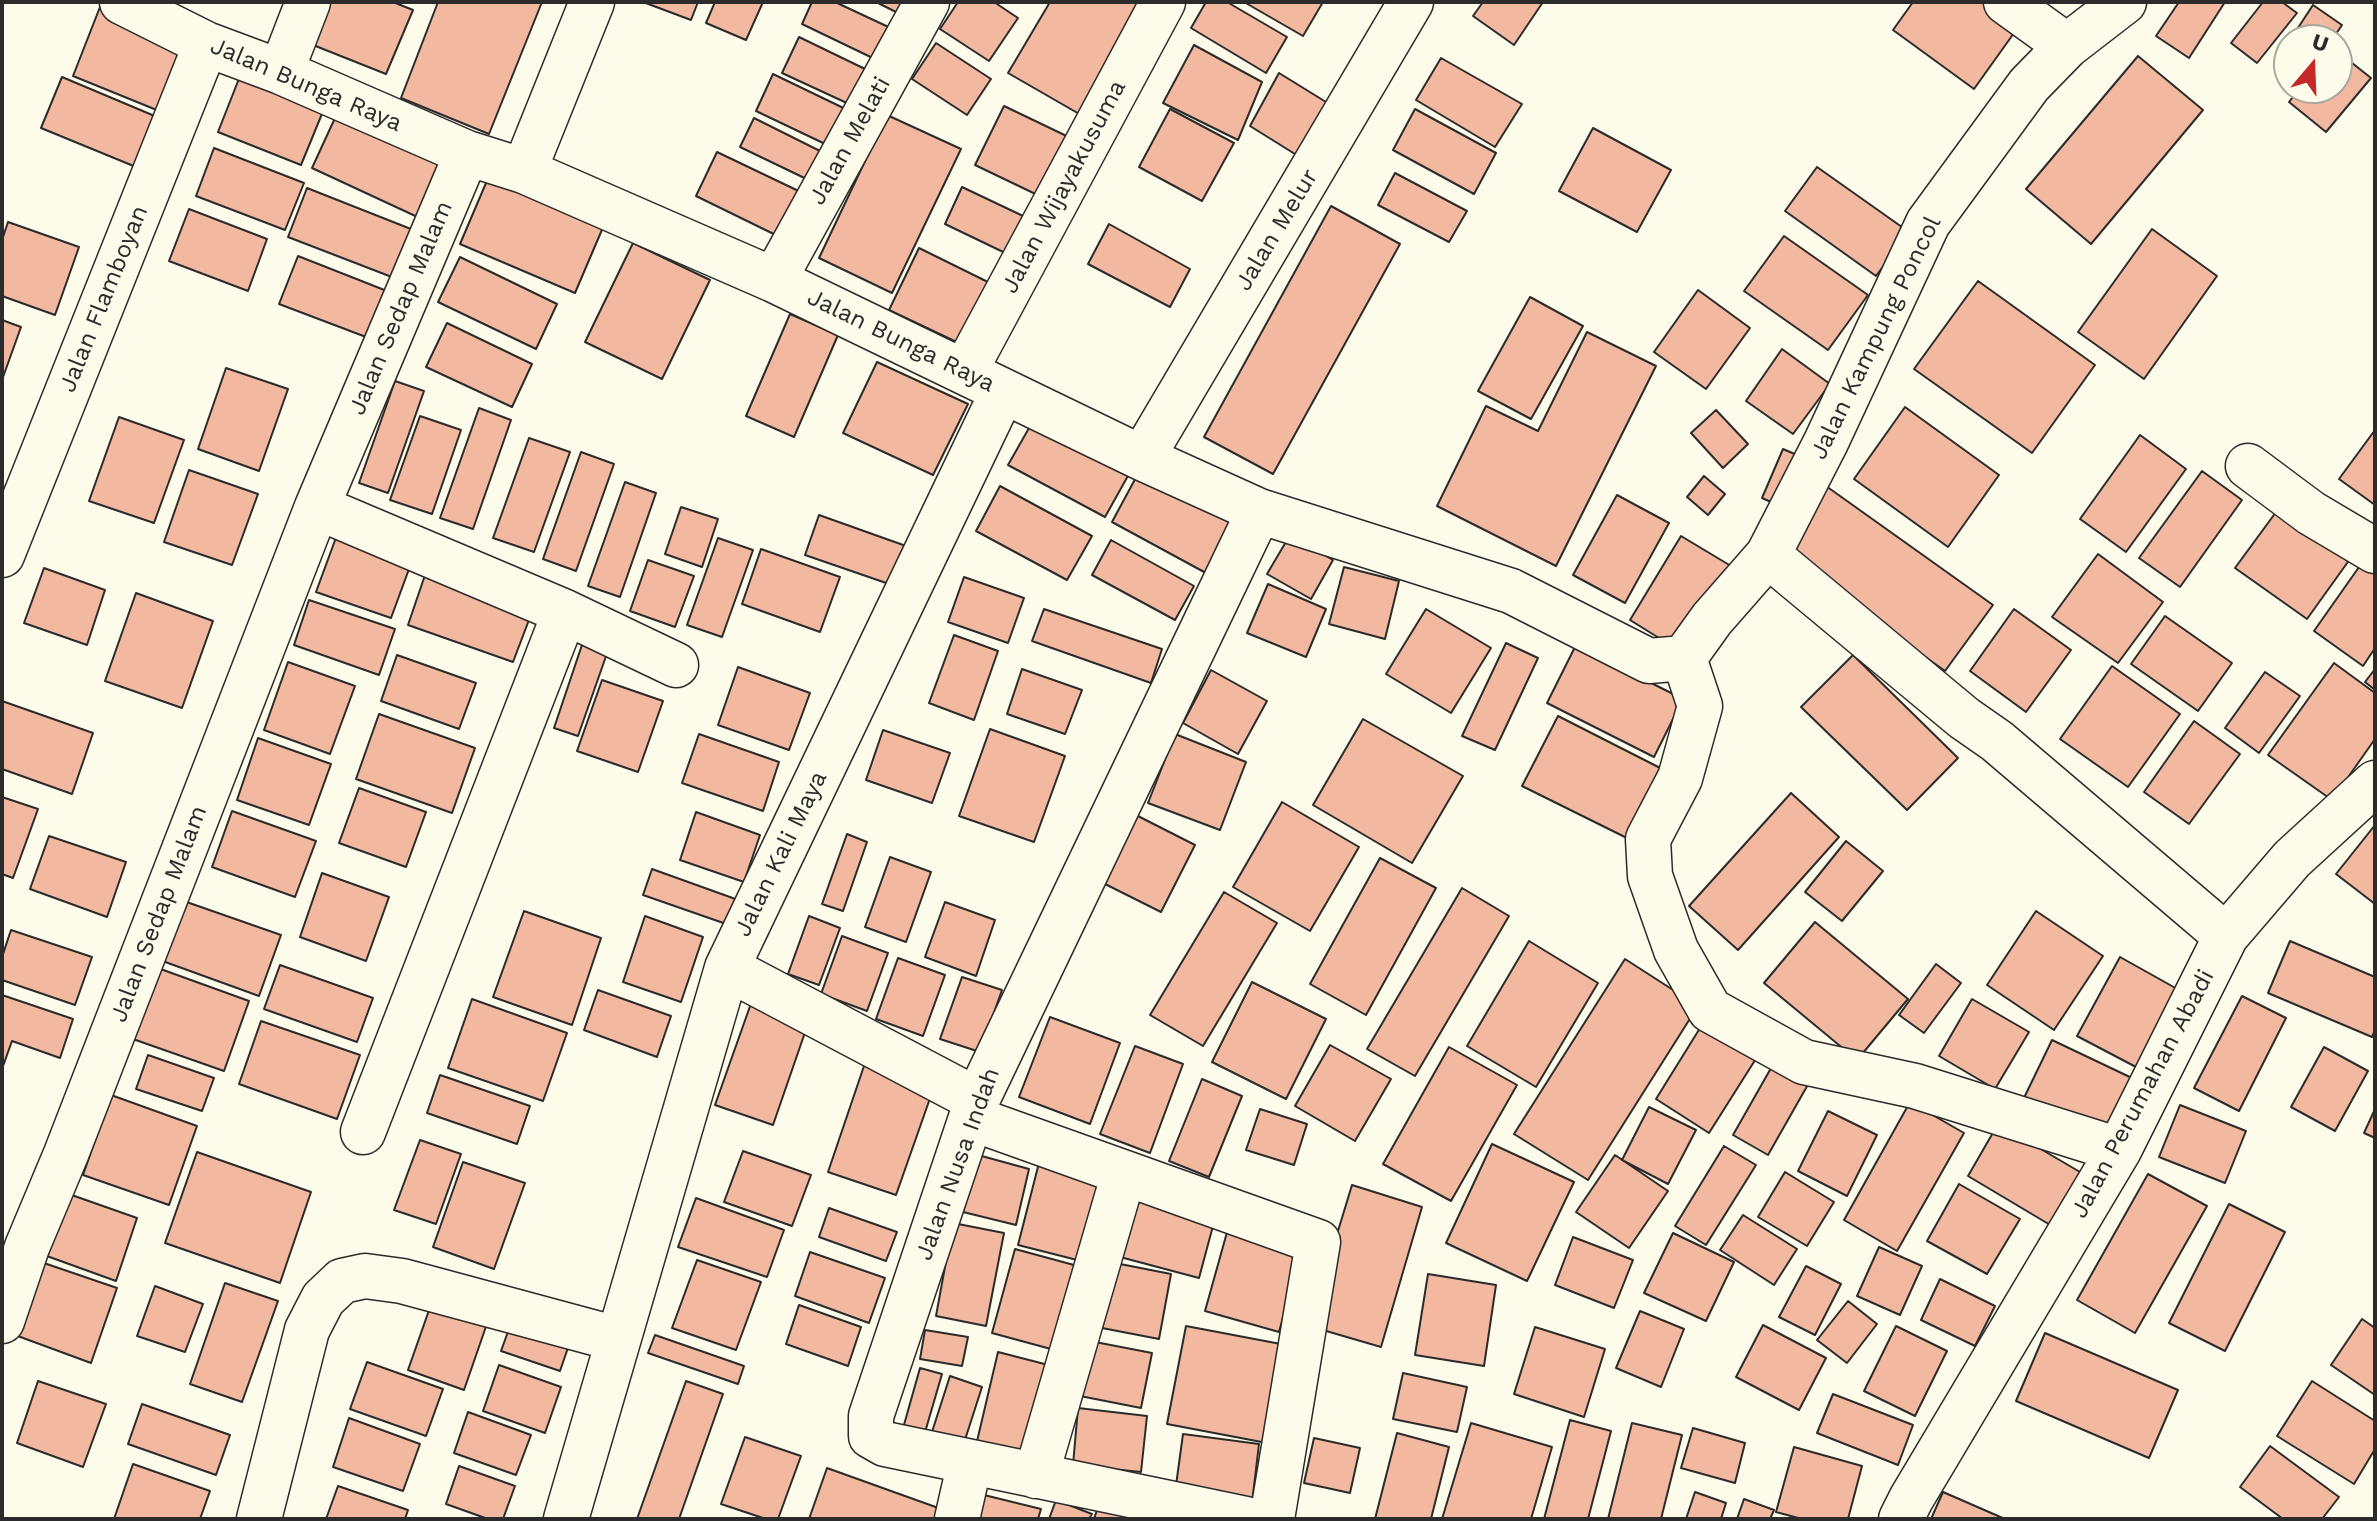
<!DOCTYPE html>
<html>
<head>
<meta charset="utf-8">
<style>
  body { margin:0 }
  #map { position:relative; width:2377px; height:1521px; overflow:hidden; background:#fdfbea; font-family:"Work Sans",sans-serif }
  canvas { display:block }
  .frame { position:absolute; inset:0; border:4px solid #2b2b2b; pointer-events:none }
  .north { position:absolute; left:2273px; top:24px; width:80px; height:80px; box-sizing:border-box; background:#fdfbea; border:2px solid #a9a89e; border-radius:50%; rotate:19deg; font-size:22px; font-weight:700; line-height:32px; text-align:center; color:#2b2b2b }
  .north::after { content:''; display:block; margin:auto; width:28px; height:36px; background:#c62828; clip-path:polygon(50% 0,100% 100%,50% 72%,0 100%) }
</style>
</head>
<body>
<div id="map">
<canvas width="2377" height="1521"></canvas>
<div class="frame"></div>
<div class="north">U</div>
</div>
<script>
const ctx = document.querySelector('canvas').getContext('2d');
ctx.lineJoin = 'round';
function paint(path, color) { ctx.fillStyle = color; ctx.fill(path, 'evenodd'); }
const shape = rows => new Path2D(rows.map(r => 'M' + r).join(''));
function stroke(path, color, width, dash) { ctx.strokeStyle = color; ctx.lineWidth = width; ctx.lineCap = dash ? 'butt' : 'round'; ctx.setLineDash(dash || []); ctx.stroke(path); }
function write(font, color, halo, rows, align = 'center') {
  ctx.font = font + ' "Work Sans",sans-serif'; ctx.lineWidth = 6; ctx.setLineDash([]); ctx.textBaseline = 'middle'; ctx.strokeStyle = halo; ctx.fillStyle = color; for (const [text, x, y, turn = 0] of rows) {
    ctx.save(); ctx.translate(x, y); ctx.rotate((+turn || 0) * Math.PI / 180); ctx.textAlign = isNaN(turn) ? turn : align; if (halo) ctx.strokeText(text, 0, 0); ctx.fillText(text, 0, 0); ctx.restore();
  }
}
const building = shape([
  [319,2,393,2,413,10,386,74,303,41,319,2],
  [438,2,542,2,489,134,401,98,438,2],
  [643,2,698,2,691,20,643,2],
  [715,2,763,2,746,40,706,23,715,2],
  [812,2,835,2,897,31,881,62,802,24,812,2],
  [876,2,919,2,910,19,876,2],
  [958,2,994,2,1018,18,989,61,940,29,958,2],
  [1050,2,1133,2,1151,12,1088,119,1008,73,1050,2],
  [1206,2,1227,2,1287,37,1266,73,1191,28,1206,2],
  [1244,2,1323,2,1303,36,1244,2],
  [1483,2,1543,2,1514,45,1473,16,1483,2],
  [1913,2,1986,2,2019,26,1974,89,1893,30,1913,2],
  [2179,2,2225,2,2189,58,2156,36,2179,2],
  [2263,2,2282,2,2297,13,2257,63,2231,43,2263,2],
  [2313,5,2342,25,2332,40,2290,40,2313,5],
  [100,7,197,47,169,115,73,76,100,7],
  [799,37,865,69,849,104,782,73,799,37],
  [936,43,991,79,967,115,912,79,936,43],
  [1194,45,1262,82,1238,140,1163,103,1194,45],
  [2337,51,2371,78,2326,132,2289,102,2300,88,2337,88,2337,51],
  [2138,56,2203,110,2091,244,2026,189,2138,56],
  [1441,58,1522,104,1495,147,1416,100,1441,58],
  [242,71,326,104,301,165,218,132,242,71],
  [1279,73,1339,110,1311,164,1250,126,1279,73],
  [773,74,860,116,842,152,756,111,773,74],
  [62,77,157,117,136,167,41,128,62,77],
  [341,105,452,155,424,220,312,168,341,105],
  [1004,106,1077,141,1048,200,975,165,1004,106],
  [1170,109,1234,143,1202,201,1139,167,1170,109],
  [1415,109,1496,153,1474,194,1393,150,1415,109],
  [887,115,961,149,892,293,819,258,887,115],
  [754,118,832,157,819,185,740,147,754,118],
  [1593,128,1671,170,1637,232,1559,191,1593,128],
  [214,148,304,183,285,230,196,196,214,148],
  [717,152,809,196,788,241,696,196,717,152],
  [1817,167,1909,232,1876,276,1785,211,1817,167],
  [1395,173,1467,211,1449,242,1378,205,1395,173],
  [489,176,604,225,575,293,460,244,489,176],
  [962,187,1042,225,1024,262,945,224,962,187],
  [307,188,416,231,397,279,288,237,307,188],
  [1331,206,1400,244,1273,474,1204,437,1331,206],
  [189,209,267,239,248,291,169,261,189,209],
  [8,222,79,247,55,315,2,296,2,240,8,222],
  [1109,224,1190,269,1170,307,1088,264,1109,224],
  [2152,229,2217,276,2144,379,2078,332,2152,229],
  [1784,236,1868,295,1828,350,1744,291,1784,236],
  [633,243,710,280,662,379,585,342,633,243],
  [919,248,994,285,965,346,889,310,919,248],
  [298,256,392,293,374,340,279,304,298,256],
  [460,257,557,304,536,349,438,302,460,257],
  [1978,281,2095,365,2032,453,1914,369,1978,281],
  [1698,290,1750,328,1706,389,1654,352,1698,290],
  [1530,297,1583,326,1531,419,1478,391,1530,297],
  [790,314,838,335,794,437,746,416,790,314],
  [2,320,21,327,2,380,2,320],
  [447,323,532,364,512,407,426,367,447,323],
  [1587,332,1656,366,1556,566,1437,506,1486,406,1538,431,1587,332],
  [1782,349,1830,384,1793,434,1746,401,1782,349],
  [877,362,968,404,933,475,843,433,877,362],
  [226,368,288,389,259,471,198,449,226,368],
  [395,381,424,391,388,493,359,483,395,381],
  [1905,407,1999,475,1948,547,1854,479,1905,407],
  [479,408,511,420,473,529,440,518,479,408],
  [1716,410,1748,444,1723,468,1691,433,1716,410],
  [420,416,461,430,432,514,390,500,420,416],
  [119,417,184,440,154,523,89,501,119,417],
  [1033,421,1129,474,1105,517,1008,465,1033,421],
  [2375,430,2375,505,2339,479,2375,430],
  [2140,435,2186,469,2126,552,2080,519,2140,435],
  [529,438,570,452,534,552,493,538,529,438],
  [1783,449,1811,461,1789,510,1762,498,1783,449],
  [581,452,614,464,576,571,543,559,581,452],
  [189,470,258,494,232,565,164,542,189,470],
  [1140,470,1245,528,1217,579,1112,522,1140,470],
  [2202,471,2242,500,2180,587,2139,558,2202,471],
  [1704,476,1725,494,1708,515,1687,497,1704,476],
  [625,482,656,493,620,597,588,586,625,482],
  [1000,486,1092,536,1067,580,976,531,1000,486],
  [1826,486,1993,605,1945,671,1778,552,1826,486],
  [1617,495,1669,523,1625,603,1573,575,1617,495],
  [681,507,718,519,702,567,665,554,681,507],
  [2279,508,2350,559,2307,619,2235,568,2279,508],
  [819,515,906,546,892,585,805,555,819,515],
  [341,524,416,550,391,618,316,592,341,524],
  [1290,535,1333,560,1311,599,1267,574,1290,535],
  [1681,536,1731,566,1680,651,1630,620,1681,536],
  [718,538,753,550,722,637,687,625,718,538],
  [1111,540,1194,586,1175,620,1092,575,1111,540],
  [761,549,840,577,820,632,742,604,761,549],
  [2371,550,2375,553,2375,648,2363,666,2314,631,2371,550],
  [2098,554,2163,602,2118,663,2052,617,2098,554],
  [648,560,694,576,675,627,630,611,648,560],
  [1344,567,1399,581,1385,639,1329,624,1344,567],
  [44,568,105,590,87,645,24,623,44,568],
  [425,575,532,612,513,662,408,625,425,575],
  [964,577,1024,598,1008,643,948,622,964,577],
  [1268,584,1326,609,1306,657,1247,633,1268,584],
  [136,593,213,621,182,708,105,681,136,593],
  [309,600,395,629,379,675,294,645,309,600],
  [1044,609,1162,649,1151,683,1032,641,1044,609],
  [1426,609,1491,648,1451,713,1386,674,1426,609],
  [2014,609,2071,650,2026,712,1970,671,2014,609],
  [2165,616,2232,663,2198,711,2131,664,2165,616],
  [586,633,611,642,578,736,554,728,586,633],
  [954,635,998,651,974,720,929,703,954,635],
  [1506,643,1538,658,1495,750,1462,736,1506,643],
  [1576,645,1683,699,1654,757,1547,703,1576,645],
  [397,655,476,683,459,729,381,701,397,655],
  [1853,655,1958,758,1907,810,1801,707,1853,655],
  [288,662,355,686,330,754,264,730,288,662],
  [2334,663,2375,693,2375,739,2332,800,2268,755,2334,663],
  [2112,666,2180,714,2128,787,2060,739,2112,666],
  [738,667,810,693,789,750,718,725,738,667],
  [1022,669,1082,690,1065,734,1007,714,1022,669],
  [2375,669,2375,690,2365,682,2375,669],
  [1211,670,1267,701,1238,754,1183,723,1211,670],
  [2265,672,2300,696,2259,753,2225,728,2265,672],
  [602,680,663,701,638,772,577,751,602,680],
  [2,701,93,733,72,794,2,769,2,701],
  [379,714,475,748,452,813,356,779,379,714],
  [1558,716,1672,774,1637,843,1522,786,1558,716],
  [1363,719,1463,776,1412,863,1313,805,1363,719],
  [2194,721,2240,754,2189,824,2144,792,2194,721],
  [990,729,1065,756,1034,842,959,816,990,729],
  [883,730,950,753,932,803,866,780,883,730],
  [699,734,779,762,763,811,682,783,699,734],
  [1175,734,1246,762,1220,830,1148,803,1175,734],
  [258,738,331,764,309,825,237,800,258,738],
  [359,788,426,812,406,867,339,843,359,788],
  [1791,793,1839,837,1738,950,1689,906,1791,793],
  [2,797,38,809,13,878,2,874,2,797],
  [1282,802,1359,847,1310,931,1233,887,1282,802],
  [232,811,316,841,295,897,212,867,232,811],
  [696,812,760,835,744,882,680,860,696,812],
  [1132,813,1195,845,1161,912,1097,880,1132,813],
  [2375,825,2375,904,2336,874,2375,825],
  [847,834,867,842,843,911,822,904,847,834],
  [49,836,126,862,107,917,30,889,49,836],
  [1846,841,1883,871,1842,921,1805,892,1846,841],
  [890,857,931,872,906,942,865,927,890,857],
  [1380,858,1436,888,1366,1015,1310,984,1380,858],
  [652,869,741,901,732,926,643,895,652,869],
  [322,873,389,897,366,961,300,937,322,873],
  [1462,888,1509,916,1415,1076,1367,1049,1462,888],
  [1224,892,1277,923,1203,1046,1150,1015,1224,892],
  [178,899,281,935,259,996,157,959,178,899],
  [945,902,995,920,976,976,925,957,945,902],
  [524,911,601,938,572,1025,493,997,524,911],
  [2036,911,2103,956,2054,1030,1987,985,2036,911],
  [645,916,703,937,681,1002,623,982,645,916],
  [809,916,840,928,819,985,788,974,809,916],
  [1815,922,1908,999,1857,1060,1764,983,1815,922],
  [11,930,92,957,75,1005,2,980,2,957,11,930],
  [842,936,888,953,867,1011,821,994,842,936],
  [1529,941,1598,983,1536,1087,1467,1046,1529,941],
  [2290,941,2375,977,2375,1030,2372,1037,2268,993,2290,941],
  [2120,957,2179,990,2136,1067,2077,1036,2120,957],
  [898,958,945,975,923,1036,876,1019,898,958],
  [1625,959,1698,1006,1588,1180,1514,1134,1625,959],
  [1936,964,1961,983,1924,1033,1899,1015,1936,964],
  [280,965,373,998,357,1042,264,1009,280,965],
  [155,967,249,1001,224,1071,130,1038,155,967],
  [962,977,1002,990,980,1052,940,1039,962,977],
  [1252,982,1326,1019,1286,1099,1212,1062,1252,982],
  [598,990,671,1016,657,1057,584,1030,598,990],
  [2,995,73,1019,60,1058,12,1041,2,1069,2,995],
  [754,995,811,1015,773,1125,715,1105,754,995],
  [2242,996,2286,1018,2239,1111,2194,1088,2242,996],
  [472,999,567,1033,543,1101,448,1068,472,999],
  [1972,999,2029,1032,1995,1089,1939,1056,1972,999],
  [1710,1012,1764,1046,1709,1133,1656,1099,1710,1012],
  [1050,1017,1120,1043,1090,1124,1019,1097,1050,1017],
  [261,1021,360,1055,337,1119,239,1084,261,1021],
  [2052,1040,2134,1079,2104,1140,2022,1102,2052,1040],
  [1330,1045,1391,1079,1355,1141,1295,1106,1330,1045],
  [1135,1046,1183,1064,1150,1153,1100,1134,1135,1046],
  [1449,1047,1517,1085,1451,1201,1383,1164,1449,1047],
  [2324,1047,2368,1071,2335,1131,2291,1107,2324,1047],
  [1779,1054,1814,1074,1768,1155,1733,1135,1779,1054],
  [148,1055,214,1078,202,1111,136,1089,148,1055],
  [865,1063,934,1087,896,1195,828,1172,865,1063],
  [440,1075,530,1106,517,1144,427,1113,440,1075],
  [1202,1079,1242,1096,1209,1177,1169,1161,1202,1079],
  [111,1095,197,1126,169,1205,83,1175,111,1095],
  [1910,1102,1964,1133,1897,1251,1844,1220,1910,1102],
  [2180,1105,2246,1131,2225,1183,2159,1157,2180,1105],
  [1649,1107,1696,1130,1668,1184,1622,1160,1649,1107],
  [1260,1109,1307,1124,1294,1165,1246,1150,1260,1109],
  [2375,1109,2375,1138,2364,1133,2375,1109],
  [1828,1111,1877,1135,1847,1196,1798,1171,1828,1111],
  [1998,1124,2092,1179,2062,1232,1968,1176,1998,1124],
  [420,1140,461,1154,436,1224,394,1210,420,1140],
  [1492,1144,1574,1182,1527,1281,1446,1243,1492,1144],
  [1724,1146,1756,1165,1706,1245,1675,1226,1724,1146],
  [743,1151,811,1175,792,1226,724,1202,743,1151],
  [197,1152,311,1192,280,1283,165,1243,197,1152],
  [978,1155,1029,1169,1016,1225,963,1212,978,1155],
  [1041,1155,1111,1173,1089,1263,1018,1245,1041,1155],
  [1615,1155,1668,1191,1629,1248,1576,1212,1615,1155],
  [463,1162,525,1183,494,1269,433,1247,463,1162],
  [1785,1172,1834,1202,1807,1246,1758,1217,1785,1172],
  [2148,1174,2207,1206,2135,1333,2077,1300,2148,1174],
  [1959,1184,2020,1219,1987,1274,1927,1241,1959,1184],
  [1352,1185,1422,1207,1381,1347,1309,1326,1352,1185],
  [1137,1190,1217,1211,1199,1278,1120,1257,1137,1190],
  [66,1193,137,1218,116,1281,44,1255,66,1193],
  [696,1198,784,1230,767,1277,678,1247,696,1198],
  [2229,1204,2285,1232,2225,1351,2169,1323,2229,1204],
  [829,1208,897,1232,886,1261,819,1237,829,1208],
  [1743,1215,1797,1249,1774,1285,1720,1250,1743,1215],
  [1231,1218,1305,1238,1279,1332,1205,1311,1231,1218],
  [953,1223,1004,1233,986,1326,936,1316,953,1223],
  [1673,1233,1734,1262,1706,1321,1644,1293,1673,1233],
  [1573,1237,1633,1260,1614,1308,1555,1285,1573,1237],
  [1879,1247,1922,1266,1900,1315,1857,1296,1879,1247],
  [1015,1249,1085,1268,1062,1352,992,1333,1015,1249],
  [810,1252,885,1278,869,1323,795,1296,810,1252],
  [697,1260,761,1282,736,1350,672,1328,697,1260],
  [41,1262,117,1288,91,1363,15,1335,41,1262],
  [1115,1263,1171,1274,1159,1339,1102,1328,1115,1263],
  [1806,1266,1841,1284,1815,1335,1779,1317,1806,1266],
  [1428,1274,1496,1285,1484,1366,1415,1355,1428,1274],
  [1940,1279,1995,1306,1975,1346,1921,1320,1940,1279],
  [225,1283,278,1301,242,1402,190,1384,225,1283],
  [155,1286,203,1304,185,1352,137,1336,155,1286],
  [434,1296,490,1315,464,1390,408,1370,434,1296],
  [1848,1301,1877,1324,1847,1363,1817,1340,1848,1301],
  [799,1305,861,1327,848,1366,786,1344,799,1305],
  [1640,1311,1684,1329,1661,1387,1616,1368,1640,1311],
  [514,1315,572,1336,560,1371,501,1351,514,1315],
  [2362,1319,2375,1328,2375,1395,2331,1365,2362,1319],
  [1763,1325,1826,1358,1799,1410,1736,1377,1763,1325],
  [1186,1326,1286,1345,1267,1443,1167,1424,1186,1326],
  [1896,1326,1947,1351,1915,1416,1864,1391,1896,1326],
  [1535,1327,1605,1349,1584,1417,1514,1394,1535,1327],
  [925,1330,968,1337,962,1366,920,1359,925,1330],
  [2045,1333,2178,1390,2149,1458,2016,1401,2045,1333],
  [655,1335,744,1366,738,1384,648,1353,655,1335],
  [1090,1341,1152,1353,1141,1408,1080,1396,1090,1341],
  [998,1352,1060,1368,1034,1469,974,1454,998,1352],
  [367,1362,443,1389,426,1436,350,1409,367,1362],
  [499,1365,561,1387,545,1433,483,1411,499,1365],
  [920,1368,942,1374,921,1446,900,1439,920,1368],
  [1403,1373,1467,1387,1457,1432,1393,1419,1403,1373],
  [950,1376,982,1387,963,1446,931,1435,950,1376],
  [38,1381,106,1404,83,1467,17,1443,38,1381],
  [686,1381,723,1394,679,1519,637,1519,686,1381],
  [2312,1381,2375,1421,2375,1449,2354,1484,2277,1436,2312,1381],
  [1833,1394,1913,1425,1898,1465,1817,1433,1833,1394],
  [142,1404,230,1435,216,1475,128,1444,142,1404],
  [1078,1408,1147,1416,1141,1472,1073,1465,1078,1408],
  [468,1412,531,1435,516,1475,454,1453,468,1412],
  [349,1418,420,1444,403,1491,333,1467,349,1418],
  [1570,1420,1611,1431,1588,1519,1544,1519,1570,1420],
  [1471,1423,1552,1447,1531,1519,1442,1519,1471,1423],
  [1632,1423,1682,1435,1661,1519,1608,1519,1632,1423],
  [1693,1428,1745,1443,1735,1483,1681,1468,1693,1428],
  [1397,1433,1449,1447,1431,1519,1375,1519,1397,1433],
  [1183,1434,1259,1444,1251,1511,1174,1500,1183,1434],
  [745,1437,801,1456,778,1519,766,1519,721,1504,745,1437],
  [1314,1438,1360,1448,1350,1493,1304,1483,1314,1438],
  [2270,1446,2339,1497,2322,1519,2283,1519,2240,1487,2270,1446],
  [1794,1447,1862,1466,1848,1519,1802,1519,1776,1512,1794,1447],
  [133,1464,210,1491,200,1519,114,1519,133,1464],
  [459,1466,515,1486,503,1519,488,1519,446,1504,459,1466],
  [827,1468,944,1510,941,1519,809,1519,827,1468],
  [338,1486,408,1510,405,1519,326,1519,338,1486],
  [1695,1492,1726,1503,1721,1519,1686,1519,1695,1492],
  [1943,1492,2005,1519,1931,1519,1943,1492],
  [980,1494,1041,1509,1038,1519,974,1519,980,1494],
  [1744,1499,1774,1510,1770,1519,1737,1519,1744,1499],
  [1056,1500,1092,1514,1089,1519,1049,1519,1056,1500],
  [1098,1507,1136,1519,1094,1519,1098,1507]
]);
paint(building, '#f2b8a0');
stroke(building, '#2b2b2b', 2);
const street = shape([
  [122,2,206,44,281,72,467,153,524,171,774,280,1142,458,1259,511,1511,591,1649,661,1684,658],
  [2006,2,2067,46],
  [281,72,308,2],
  [524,171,592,2],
  [774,280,927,2],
  [965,371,1163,2],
  [1142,458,1411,2],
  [2248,466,2311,513,2375,551],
  [317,507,565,612,363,1132],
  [2,555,206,44],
  [1768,555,1964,718,1997,741,2226,936],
  [565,612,676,665],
  [1684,658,1700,706,1680,778,1648,839,1650,876,1676,950,1710,1010,1804,1062,1915,1086,2119,1150],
  [1684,658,1712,619,1768,555,1826,442,1928,223,2029,85,2067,46,2124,2],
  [727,968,977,1100],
  [971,1118,1318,1242,1272,1519],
  [2,1321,27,1247,66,1154,317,507,467,153],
  [1036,1476,1124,1173],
  [259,1519,307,1330,323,1299,342,1281,365,1276,402,1281,617,1339],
  [566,1519,727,968,1003,391],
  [957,1519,970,1462],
  [1246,1519,885,1444,871,1436,871,1416,977,1100,1259,511],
  [1901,1519,1911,1499,2119,1150,2226,936,2292,859,2375,783]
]);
stroke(street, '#2b2b2b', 47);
stroke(street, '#fdfbea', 44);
write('24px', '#2b2b2b', '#fdfbea', [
  ["Jalan Bunga Raya",306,85,23],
  ["Jalan Melati",850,141,-61],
  ["Jalan Wijayakusuma",1064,187,-62],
  ["Jalan Melur",1277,230,-59],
  ["Jalan Flamboyan",104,299,-68],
  ["Jalan Sedap Malam",401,308,-67],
  ["Jalan Kampung Poncol",1876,338,-64],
  ["Jalan Bunga Raya",901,341,26],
  ["Jalan Kali Maya",781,854,-64],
  ["Jalan Sedap Malam",159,914,-69],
  ["Jalan Perumahan Abadi",2143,1094,-62],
  ["Jalan Nusa Indah",958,1164,-70]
]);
</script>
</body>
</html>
